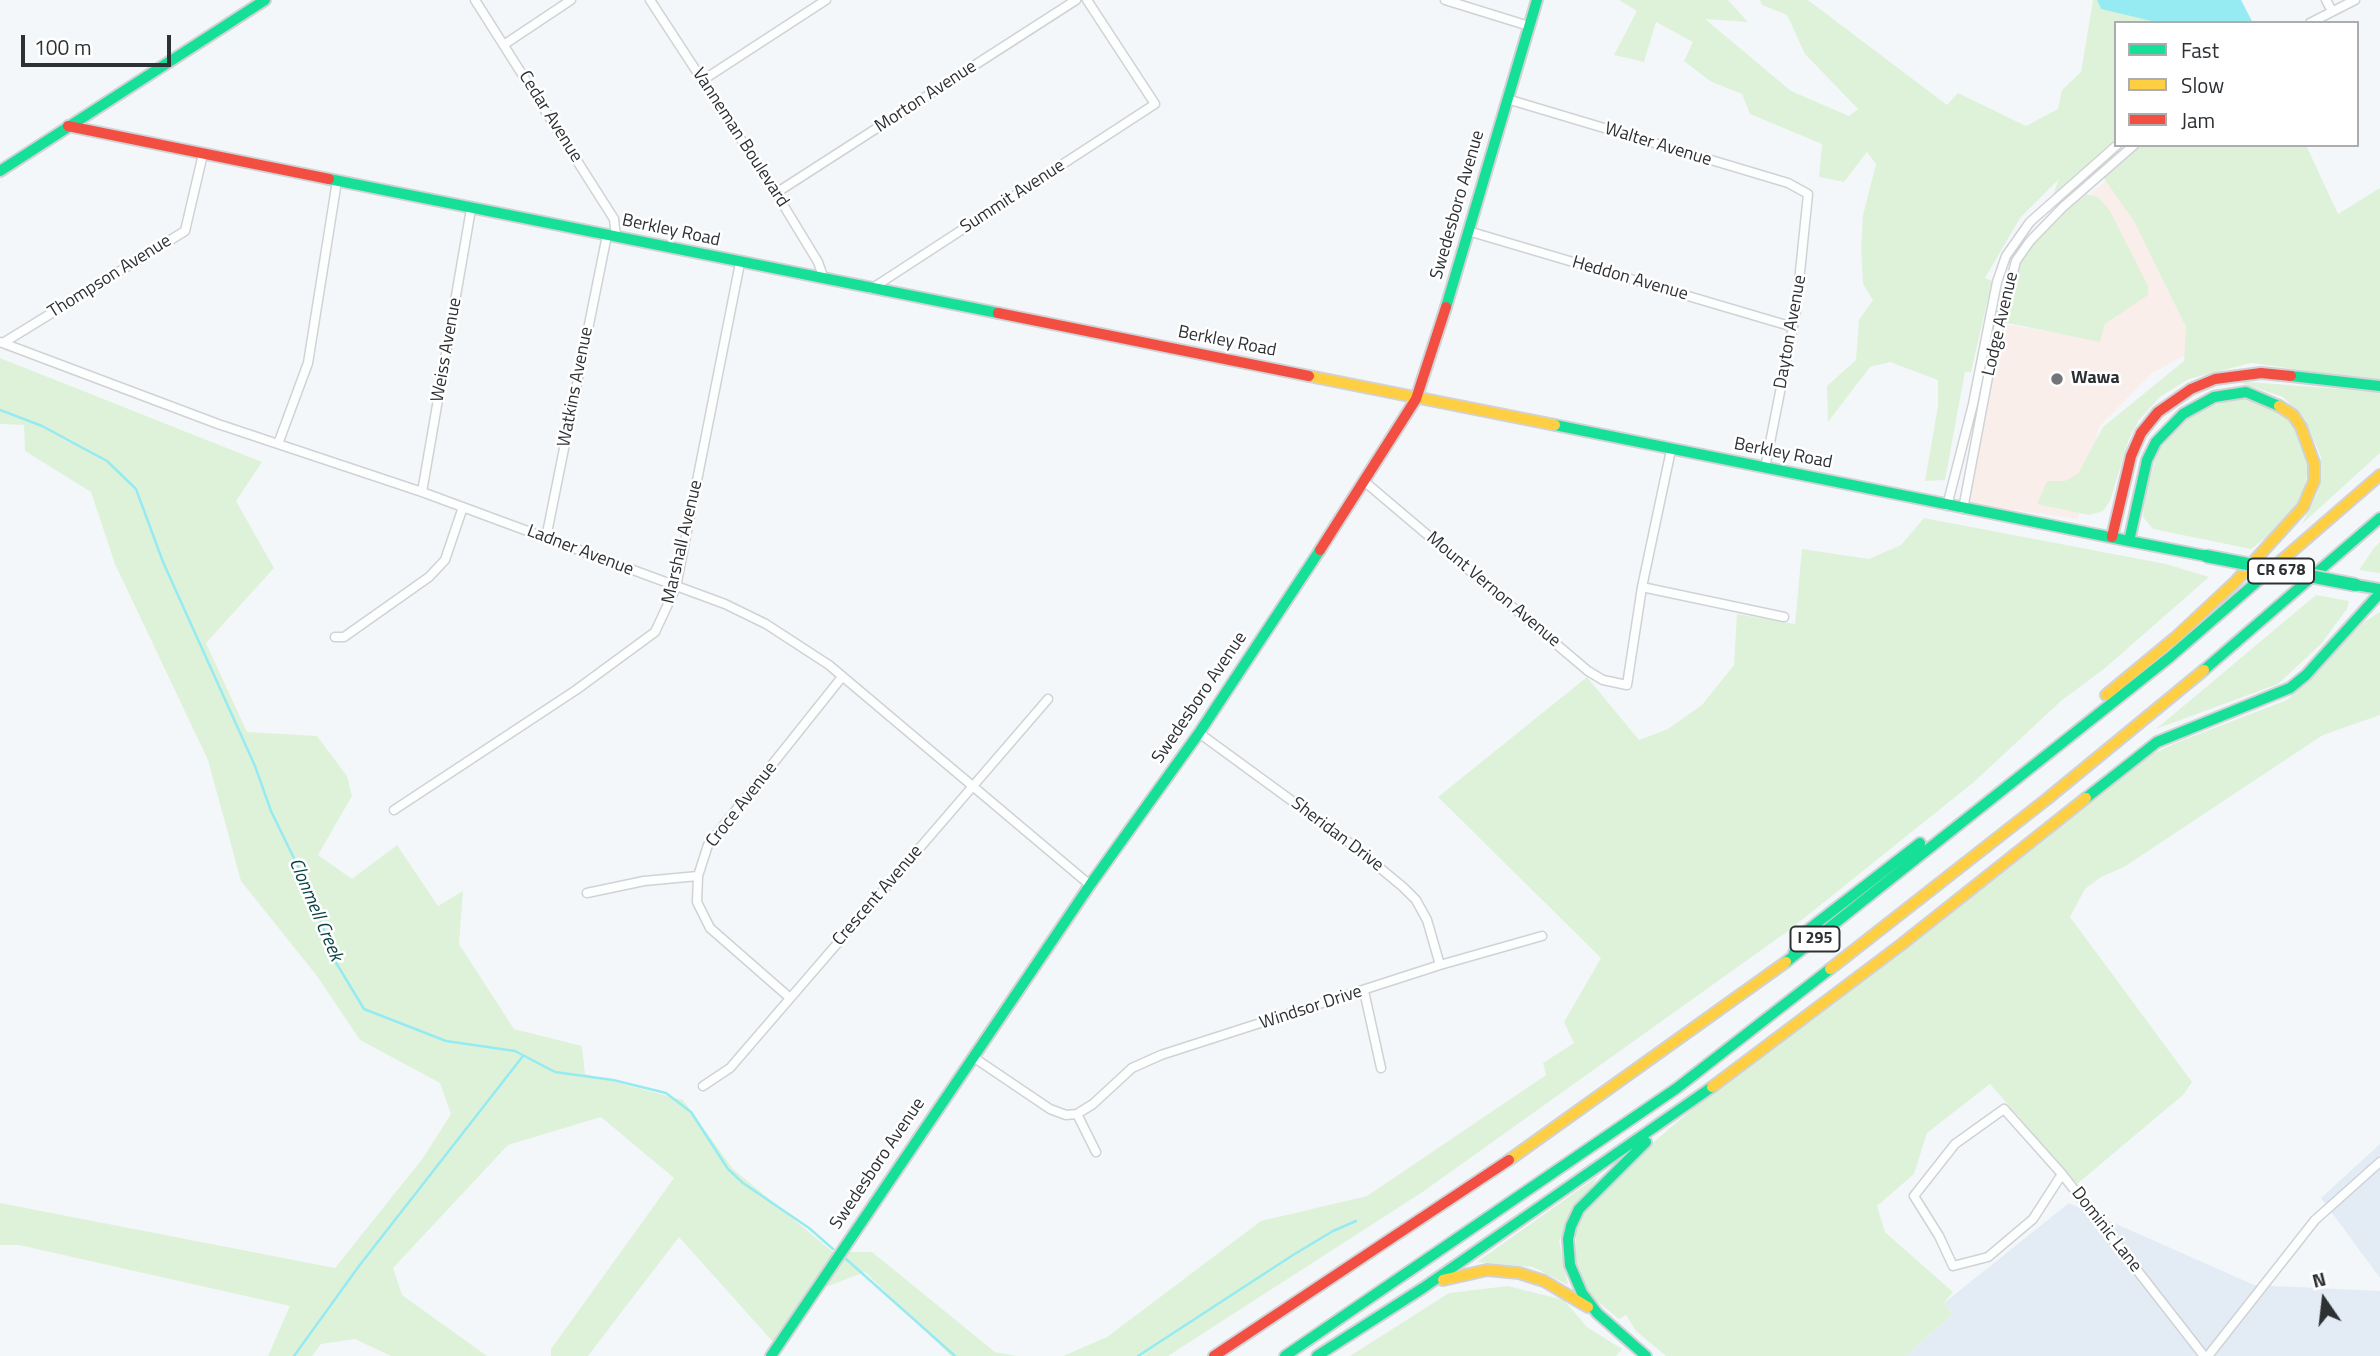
<!DOCTYPE html>
<html>
<head>
<meta charset="utf-8">
<style>
  body { margin:0 }
  #map { position:relative; width:2380px; height:1356px; overflow:hidden; background:#f4f7fa; font-family:"Titillium Web",sans-serif }
  canvas { display:block }
  .legend { position:absolute; left:2114px; top:21px; width:245px; height:126px; box-sizing:border-box; background:#fff; border:2px solid #abadae; margin:0; padding:9px 12px; list-style:none; font-size:21px; color:#2e3134 }
  .legend li { display:flex; align-items:center; gap:14px; height:35px }
  .legend b { width:35px; border:2px solid #abadae }
  .north { position:absolute; left:2289px; top:1265px; width:70px; height:70px; -webkit-text-stroke:5px #fff; paint-order:stroke; rotate:346deg; font-size:19px; font-weight:700; line-height:28px; text-align:center; color:#2e3134 }
  .north::after { content:''; display:block; margin:auto; width:24px; height:32px; background:#2e3134; clip-path:polygon(50% 0,100% 100%,50% 72%,0 100%) }
  .scale { position:absolute; left:21px; top:35px; width:150px; height:32px; box-sizing:border-box; border:4px solid #2e3134; border-top:0; padding-left:9px; font-size:21px; line-height:24px; white-space:nowrap; color:#2e3134; -webkit-text-stroke:5px #fff; paint-order:stroke }
</style>
</head>
<body>
<div id="map">
<canvas width="2380" height="1356"></canvas>
<ul class="legend">
<li><b style="height:9px;background:#16e098"></b>Fast</li>
<li><b style="height:9px;background:#ffcf43"></b>Slow</li>
<li><b style="height:9px;background:#f24e42"></b>Jam</li>
</ul>
<div class="north">N</div>
<div class="scale">100 m</div>
</div>
<script>
const ctx = document.querySelector('canvas').getContext('2d');
ctx.lineJoin = 'round';
function paint(path, color) { ctx.fillStyle = color; ctx.fill(path, 'evenodd'); }
const shape = rows => new Path2D(rows.map(r => 'M' + r).join(''));
function stroke(path, color, width, dash) { ctx.strokeStyle = color; ctx.lineWidth = width; ctx.lineCap = dash ? 'butt' : 'round'; ctx.setLineDash(dash || []); ctx.stroke(path); }
function write(font, color, halo, rows, align = 'center') {
  ctx.font = font + ' "Titillium Web",sans-serif'; ctx.lineWidth = 5; ctx.setLineDash([]); ctx.textBaseline = 'middle'; ctx.strokeStyle = halo; ctx.fillStyle = color; for (const [text, x, y, turn = 0] of rows) {
    ctx.save(); ctx.translate(x, y); ctx.rotate((+turn || 0) * Math.PI / 180); ctx.textAlign = isNaN(turn) ? turn : align; if (halo) ctx.strokeText(text, 0, 0); ctx.fillText(text, 0, 0); ctx.restore();
  }
}
paint(shape([
  [2111,176,2201,346,2151,374,2099,427,2078,519,1967,503,2003,324,2098,340,2111,313,2086,198]
]), '#faeeea');
paint(shape([
  [2380,1144,2380,1278,2321,1198],
  [2069,1203,2254,1285,2380,1291,2380,1356,1905,1356,1953,1314,1944,1303]
]), '#e3ecf4');
paint(shape([
  [1619,0,1728,0,1748,22,1705,19,1791,91,1849,116,1858,109,1805,54,1787,15,1762,5,1760,0,1808,0,1947,105,1958,93,2026,126,2058,109,2062,90,2081,72,2093,0,2097,0,2101,9,2159,21,2116,23,2116,139,2053,195,2059,179,2020,218,1985,278,1992,281,1971,372,1965,372,1945,480,1925,481,1938,406,1938,380,1890,362,1870,367,1828,422,1827,386,1856,360,1859,320,1873,300,1863,284,1861,248,1863,215,1876,164,1867,152,1844,182,1819,177,1822,144,1750,114,1742,94,1710,81,1684,61,1693,42,1656,22,1644,62,1614,55,1637,11],
  [2140,145,2306,145,2338,214,2380,188,2380,381,2251,363,2189,379,2160,397,2139,420,2129,439,2110,501,2103,511,2089,515,2037,504,2047,481,2065,481,2078,474,2103,427,2184,361,2186,327,2134,221,2103,177],
  [2086,194,2098,197,2110,211,2148,286,2148,295,2105,324,2100,342,2003,322,2016,270,2032,242],
  [0,358,262,462,236,501,274,568,206,643,247,732,317,736,347,776,352,796,318,855,352,879,397,845,438,906,463,891,459,944,514,1029,582,1046,585,1074,683,1100,733,1169,833,1252,872,1252,995,1352,1017,1356,951,1356,865,1272,805,1295,773,1342,679,1237,588,1356,551,1356,551,1349,674,1178,601,1117,508,1145,393,1268,402,1295,487,1356,391,1356,355,1339,321,1344,312,1356,268,1356,290,1306,19,1245,0,1245,0,1203,335,1268,423,1158,451,1114,440,1083,360,1040,317,976,241,881,208,760,115,564,91,492,25,451,24,425,0,424],
  [2236,381,2380,392,2380,453,2302,524,2318,492,2321,457,2305,419,2283,397],
  [2239,397,2265,403,2288,419,2304,443,2309,469,2301,499,2281,526,2251,549,2153,529,2143,517,2145,493,2158,452,2179,424,2209,407],
  [1924,518,2166,564,2209,577,2104,669,2061,701,1974,782,1788,931,1424,1191,1168,1356,1063,1356,1107,1337,1261,1221,1367,1196,1546,1075,1543,1063,1574,1043,1564,1022,1601,958,1438,797,1587,677,1639,740,1668,729,1702,705,1734,665,1737,614,1795,624,1802,549,1869,559,1901,545],
  [2380,542,2380,573,2359,570,2374,548],
  [2316,595,2349,601,2347,609,2321,644,2278,684,2156,729],
  [2380,612,2380,715,2323,735,2124,867,2101,877,2085,889,2070,917,2192,1082,2183,1095,2077,1184,1990,1084,1927,1133,1914,1174,1877,1206,1885,1232,1953,1292,1944,1303,1953,1314,1905,1356,1666,1356,1636,1331,1626,1315,1619,1319,1593,1298,1576,1271,1576,1231,1585,1211,1628,1164,1696,1106,2146,757,2178,742,2287,700,2364,622],
  [1598,1176,1559,1240,1568,1285,1533,1267,1477,1262],
  [1508,1286,1564,1300,1587,1327,1622,1349,1616,1356,1350,1356,1449,1293]
]), '#def2d9');
paint(shape([
  [2097,0,2241,0,2253,23,2160,23,2101,9]
]), '#96eaf2');
stroke(shape([
  [0,410,42,426,107,461,136,489,163,562,255,766,271,811,310,891,335,961,364,1009,446,1041,515,1051,555,1072,613,1080,666,1093,691,1112,728,1169,743,1183,809,1228,833,1249],
  [846,1259,955,1356],
  [294,1356,359,1266,523,1056],
  [1138,1356,1293,1255,1333,1231,1356,1221]
]), '#96eaf2', 2.5);
const street = shape([
  [475,0,614,219,616,237],
  [650,0,776,193,818,262,824,279],
  [1445,0,1529,26],
  [2326,0,2332,11],
  [2310,23,2355,0],
  [505,44,571,0],
  [703,80,826,0],
  [1507,99,1788,183,1808,194,1796,311,1765,468],
  [776,193,1076,0],
  [1468,231,1793,327],
  [871,289,1155,104,1087,0],
  [0,342,218,424,422,492,725,604,766,624,829,665,1090,885],
  [3,343,185,231,203,154],
  [278,444,308,363,337,181],
  [1365,482,1588,671,1603,680,1627,685,1642,587,1671,450],
  [422,492,471,209],
  [1947,506,1973,404,1997,282,2006,256,2030,222,2117,145],
  [1963,509,1995,340,2016,261,2030,241,2063,207,2134,145],
  [546,538,607,235],
  [1642,587,1784,617],
  [335,637,344,637,429,577,445,560,463,507],
  [1199,733,1351,844,1403,887,1416,900,1427,920,1440,965],
  [394,810,576,690,655,632,676,587,740,263],
  [587,893,644,881,698,876],
  [1364,991,1381,1068],
  [790,998,710,928,697,902,698,876,708,845,842,677],
  [973,1057,1050,1109,1066,1115,1077,1114,1093,1104,1132,1068,1161,1055,1440,965,1542,936],
  [703,1086,730,1068,1048,699],
  [1077,1114,1096,1152],
  [2062,1174,2033,1219,1988,1257,1953,1266,1939,1236,1914,1196,1955,1144,2004,1109,2062,1174,2204,1356],
  [2208,1356,2315,1220,2380,1162]
]);
const fast = shape([
  [0,171,265,0],
  [329,179,998,313],
  [1446,307,1537,0],
  [2291,376,2380,386],
  [1555,425,2129,541],
  [2129,541,2206,556],
  [2129,541,2147,460,2156,442,2183,414,2214,397,2246,392,2279,406],
  [2356,585,2380,589],
  [2204,670,2380,518],
  [2086,798,2157,742,2290,688,2306,675,2380,593],
  [1794,953,1804,933,1920,843],
  [1786,962,2170,657,2282,560],
  [1597,1313,1646,1356],
  [1597,1313,1582,1293,1570,1265,1568,1239,1571,1226,1579,1209,1646,1142],
  [771,1356,1090,885,1199,733,1320,550],
  [1285,1356,1677,1088,1830,969],
  [1317,1356,1423,1288,1712,1087]
]);
const slow = shape([
  [1309,376,1555,425],
  [2282,560,2380,475],
  [2106,695,2175,638,2236,581,2303,507,2314,481,2314,463,2301,427,2293,415,2279,406],
  [1830,969,2047,799,2204,670],
  [1712,1087,1902,944,2086,798],
  [1509,1160,1786,962],
  [1443,1280,1487,1270,1519,1273,1544,1281,1588,1307]
]);
const jam = shape([
  [68,126,329,179],
  [998,313,1309,376],
  [2112,537,2131,456,2141,433,2158,412,2191,389,2215,379,2261,373,2291,376],
  [1320,550,1416,399,1446,307],
  [1214,1356,1509,1160]
]);
stroke(street, '#d0d2d5', 11);
stroke(fast, '#d0d2d5', 14);
stroke(slow, '#d0d2d5', 14);
stroke(jam, '#d0d2d5', 14);
stroke(street, '#fdfefe', 8);
stroke(fast, '#16e098', 10);
stroke(slow, '#ffcf43', 10);
stroke(jam, '#f24e42', 10);
const fastBridge = shape([
  [2206,556,2356,585]
]);
stroke(fastBridge, '#d1d3d5', 16, []);
stroke(fastBridge, '#16e098', 12);
for (const [x, y, r, color] of [
  [2057,379,7,"#737679"]
]) { const dot = new Path2D(); dot.arc(x, y, r, 0, 2 * Math.PI); ctx.fillStyle = color; ctx.fill(dot); stroke(dot, '#fff', 2.5); }
for (const [x, y, w] of [
  [2281,571,66],
  [1815,939,49]
]) { const box = new Path2D(); box.roundRect(x - w / 2, y - 12.5, w, 25, 5); ctx.fillStyle = '#fff'; ctx.fill(box); stroke(box, '#2e3134', 2); }
write('bold 16px', '#2e3134', null, [
  ["CR 678",2281,571],
  ["I 295",1815,939]
]);
write('18px', '#2e3134', '#fff', [
  ["Morton Avenue",926,97,-33],
  ["Cedar Avenue",550,117,58],
  ["Vanneman Boulevard",740,138,57],
  ["Walter Avenue",1658,145,17],
  ["Summit Avenue",1013,197,-33],
  ["Swedesboro Avenue",1458,205,-74],
  ["Berkley Road",671,231,12],
  ["Thompson Avenue",110,277,-32],
  ["Heddon Avenue",1630,279,16],
  ["Lodge Avenue",2001,324,-77],
  ["Dayton Avenue",1791,332,-80],
  ["Berkley Road",1227,342,11],
  ["Weiss Avenue",447,350,-80],
  ["Watkins Avenue",576,387,-79],
  ["Berkley Road",1783,454,11],
  ["Marshall Avenue",683,542,-77],
  ["Ladner Avenue",580,551,21],
  ["Mount Vernon Avenue",1493,590,40],
  ["Swedesboro Avenue",1200,698,-56],
  ["Croce Avenue",742,805,-52],
  ["Sheridan Drive",1337,835,37],
  ["Crescent Avenue",878,896,-49],
  ["Windsor Drive",1311,1008,-18],
  ["Swedesboro Avenue",878,1164,-56],
  ["Dominic Lane",2106,1230,52]
]);
write('bold 18px', '#2e3134', '#fff', [
  ["Wawa",2071,379]
], 'left');
write('italic 19px', '#053f43', '#fff', [
  ["Clonmell Creek",315,910,67]
]);
</script>
</body>
</html>
